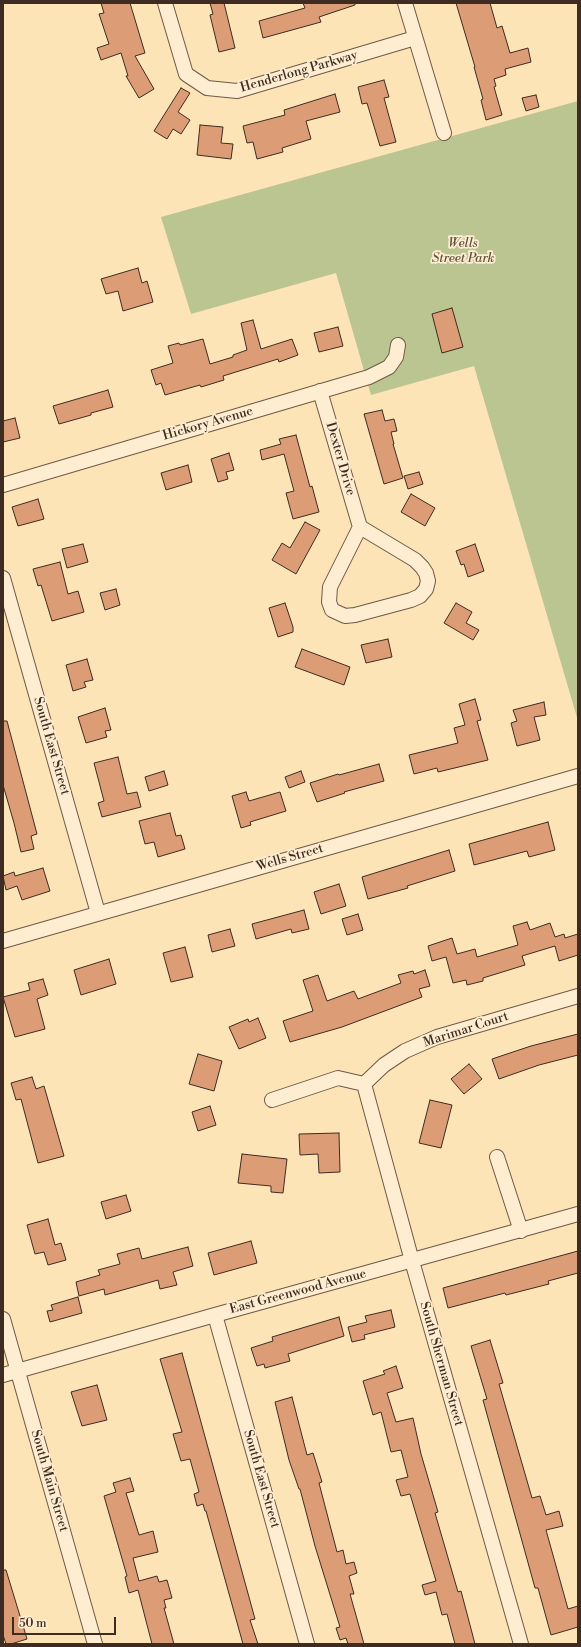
<!DOCTYPE html>
<html>
<head>
<meta charset="utf-8">
<style>
  body { margin:0 }
  #map { position:relative; width:581px; height:1647px; overflow:hidden; background:#fde4b6; font-family:"Libre Bodoni",serif }
  canvas { display:block }
  .frame { position:absolute; inset:0; border:4px solid #3e2b22; pointer-events:none }
  .scale { position:absolute; left:12px; top:1617px; width:104px; height:18px; box-sizing:border-box; border:2px solid #3e2b22; border-top:0; padding-left:5px; font-size:12px; line-height:14px; white-space:nowrap; color:#3e2b22; -webkit-text-stroke:3px #feedd0; paint-order:stroke }
</style>
</head>
<body>
<div id="map">
<canvas width="581" height="1647"></canvas>
<div class="frame"></div>
<div class="scale">50 m</div>
</div>
<script>
const ctx = document.querySelector('canvas').getContext('2d');
ctx.lineJoin = 'round';
function paint(path, color) { ctx.fillStyle = color; ctx.fill(path, 'evenodd'); }
const shape = rows => new Path2D(rows.map(r => 'M' + r).join(''));
function stroke(path, color, width, dash) { ctx.strokeStyle = color; ctx.lineWidth = width; ctx.lineCap = dash ? 'butt' : 'round'; ctx.setLineDash(dash || []); ctx.stroke(path); }
function write(font, color, halo, rows, align = 'center') {
  ctx.font = font + ' "Libre Bodoni",serif'; ctx.lineWidth = 3.5; ctx.setLineDash([]); ctx.textBaseline = 'middle'; ctx.strokeStyle = halo; ctx.fillStyle = color; for (const [text, x, y, turn = 0] of rows) {
    ctx.save(); ctx.translate(x, y); ctx.rotate((+turn || 0) * Math.PI / 180); ctx.textAlign = isNaN(turn) ? turn : align; if (halo) ctx.strokeText(text, 0, 0); ctx.fillText(text, 0, 0); ctx.restore();
  }
}
paint(shape([
  [578,101,578,721,474,366,371,395,336,273,191,314,161,217]
]), '#bbc591');
const building = shape([
  [101,3,130,3,145,53,135,56,154,89,139,98,126,76,128,76,121,53,101,60,97,48,109,44,99,14,104,13,101,3],
  [210,3,224,3,235,48,219,52,210,15,213,14,210,3],
  [303,3,355,3,355,5,319,17,321,22,263,38,259,21,305,8,303,3],
  [456,3,490,3,497,28,502,26,510,53,528,48,531,62,505,69,506,75,494,79,496,86,494,87,502,115,486,120,481,100,483,99,474,67,475,67,456,3],
  [384,80,389,97,384,98,396,142,380,146,367,103,362,104,358,87,384,80],
  [181,88,190,93,178,112,190,120,181,134,173,129,167,139,154,131,181,88],
  [335,94,340,112,306,121,311,139,282,148,283,152,257,159,253,142,247,143,243,126,285,115,284,110,335,94],
  [536,95,539,107,526,111,522,98,536,95],
  [200,125,223,127,221,143,233,144,231,159,197,155,200,125],
  [138,268,142,283,147,281,153,302,123,311,118,291,106,294,101,279,138,268],
  [452,308,463,347,442,353,432,314,452,308],
  [253,320,261,349,292,339,298,355,279,362,278,359,223,376,224,380,201,387,200,385,165,395,161,383,156,385,151,370,173,363,168,346,179,343,180,345,203,339,210,364,233,357,233,355,247,350,241,323,253,320],
  [338,327,343,346,319,352,314,333,338,327],
  [108,390,113,407,91,413,91,415,59,424,53,406,108,390],
  [382,410,385,421,394,419,397,431,391,432,394,444,393,444,403,478,384,484,364,414,382,410],
  [15,418,20,438,3,442,3,421,15,418],
  [296,435,310,487,312,486,319,512,293,519,286,493,294,491,284,454,262,460,260,450,281,444,279,439,296,435],
  [229,453,234,470,226,472,228,479,218,482,211,459,229,453],
  [188,465,192,482,166,490,161,473,188,465],
  [419,472,423,484,408,489,404,476,419,472],
  [411,494,435,508,425,526,401,512,411,494],
  [38,499,44,519,18,526,12,507,38,499],
  [305,522,320,530,296,574,272,560,282,543,290,548,305,522],
  [83,544,88,562,67,568,62,549,83,544],
  [475,544,484,571,468,577,464,564,461,565,456,551,475,544],
  [60,562,68,594,78,591,84,612,52,621,41,585,38,586,33,569,60,562],
  [116,589,120,605,105,610,100,593,116,589],
  [285,603,293,627,293,632,278,637,269,608,285,603],
  [456,603,472,612,466,623,479,630,473,640,444,623,456,603],
  [388,639,392,657,366,663,361,645,388,639],
  [302,649,350,667,344,685,295,667,302,649],
  [87,659,93,680,84,682,86,687,73,691,66,665,87,659],
  [475,699,481,720,477,721,488,760,438,772,437,768,414,774,409,755,458,743,454,728,465,725,459,704,475,699],
  [544,702,546,715,534,717,540,740,517,746,511,723,517,721,513,710,544,702],
  [105,708,111,730,105,731,107,737,86,743,78,717,105,708],
  [3,721,7,721,37,834,31,836,34,849,21,852,14,823,3,785,3,721],
  [118,757,127,794,137,792,141,807,102,817,98,803,104,801,94,763,118,757],
  [379,764,384,781,344,792,345,793,317,802,310,783,338,774,339,775,379,764],
  [164,771,168,785,149,791,145,777,164,771],
  [301,771,305,782,289,788,285,777,301,771],
  [246,792,249,801,280,792,286,811,250,822,251,825,241,828,232,796,246,792],
  [170,813,176,836,181,835,185,849,158,857,154,842,145,844,139,821,170,813],
  [548,822,555,850,529,857,527,851,474,865,469,844,548,822],
  [449,850,455,871,407,886,408,888,368,899,362,877,449,850],
  [43,868,50,891,22,900,17,886,6,890,3,876,14,872,15,876,43,868],
  [339,884,346,906,321,914,314,892,339,884],
  [304,910,309,929,292,933,291,929,256,939,252,924,304,910],
  [358,914,363,930,347,935,342,919,358,914],
  [527,922,530,930,550,923,555,937,564,934,565,938,578,934,578,955,559,961,555,946,522,956,525,965,483,978,483,981,467,985,466,980,453,983,446,957,432,961,428,946,452,938,457,954,475,949,477,957,518,945,513,926,527,922],
  [230,929,235,946,212,952,208,935,230,929],
  [185,947,193,977,171,982,163,953,185,947],
  [109,959,116,984,81,995,74,970,109,959],
  [425,970,430,986,419,989,422,997,342,1027,290,1042,283,1021,313,1011,303,980,318,975,327,1001,354,991,358,999,401,983,398,975,413,971,414,974,425,970],
  [43,979,48,995,37,999,45,1029,15,1037,3,997,30,990,28,983,43,979],
  [258,1018,266,1038,239,1049,229,1027,248,1019,249,1022,258,1018],
  [578,1034,578,1055,539,1065,499,1079,492,1059,531,1046,578,1034],
  [198,1054,222,1061,214,1091,189,1084,198,1054],
  [469,1064,482,1079,464,1094,451,1079,469,1064],
  [32,1077,36,1089,44,1086,64,1156,38,1163,21,1099,16,1100,11,1083,32,1077],
  [430,1100,452,1105,441,1148,419,1143,430,1100],
  [210,1106,216,1125,198,1131,192,1112,210,1106],
  [339,1133,340,1172,319,1173,318,1154,300,1155,299,1134,339,1133],
  [242,1154,287,1159,283,1193,271,1192,271,1186,238,1183,242,1154],
  [126,1195,131,1211,106,1219,101,1202,126,1195],
  [48,1219,55,1245,61,1243,66,1260,48,1265,44,1252,35,1254,27,1225,48,1219],
  [251,1241,257,1263,214,1275,208,1253,251,1241],
  [188,1247,193,1266,173,1272,177,1285,160,1289,158,1280,105,1295,104,1289,79,1296,76,1282,100,1275,98,1270,120,1264,117,1254,139,1248,142,1259,188,1247],
  [578,1251,578,1273,548,1281,549,1284,506,1295,505,1293,448,1308,443,1288,578,1251],
  [78,1297,82,1313,50,1322,47,1311,53,1310,51,1305,78,1297],
  [391,1310,395,1327,364,1335,365,1339,352,1342,348,1327,367,1322,365,1316,391,1310],
  [339,1317,344,1336,288,1354,290,1361,265,1368,264,1364,257,1366,251,1348,273,1341,272,1337,339,1317],
  [490,1340,503,1383,499,1384,532,1498,540,1496,546,1515,559,1511,563,1526,546,1530,568,1609,578,1606,578,1627,551,1635,538,1588,535,1588,483,1400,487,1399,471,1346,490,1340],
  [182,1353,255,1619,250,1620,258,1644,243,1644,206,1511,205,1511,203,1504,197,1506,194,1494,199,1492,190,1459,181,1461,173,1434,182,1432,160,1359,182,1353],
  [396,1366,403,1388,387,1393,396,1422,413,1418,421,1454,438,1512,435,1513,458,1592,461,1591,475,1644,455,1644,447,1614,442,1615,436,1592,425,1595,422,1585,436,1581,410,1494,401,1496,396,1480,408,1477,401,1450,391,1452,381,1412,373,1415,363,1381,385,1374,383,1371,396,1366],
  [97,1385,107,1420,82,1426,71,1392,97,1385],
  [292,1397,307,1455,313,1453,322,1482,319,1483,337,1552,343,1550,346,1564,354,1562,357,1573,349,1576,354,1594,350,1594,364,1644,348,1644,346,1638,340,1640,336,1628,340,1627,315,1546,300,1489,299,1489,289,1460,275,1402,292,1397],
  [130,1478,134,1491,126,1493,139,1535,153,1531,158,1552,133,1558,139,1581,157,1576,159,1582,167,1580,172,1598,164,1600,166,1608,164,1608,174,1644,152,1644,138,1590,129,1593,125,1577,127,1576,104,1496,116,1492,113,1483,130,1478],
  [3,1570,6,1570,27,1639,11,1644,6,1644,3,1635,3,1570]
]);
paint(building, '#dc9d76');
stroke(building, '#3e2b22', 1);
const minor = shape([
  [165,3,186,74,207,88,237,91,415,38],
  [405,3,444,133],
  [320,391,360,527,330,587,329,602,332,610,345,616,355,615,411,600,420,596,426,589,428,581,426,573,422,567,415,560,360,527],
  [3,485,369,377,389,367,396,357,398,345],
  [3,578,98,913],
  [3,941,578,776],
  [364,1084,412,1261,521,1644],
  [364,1084,384,1065,405,1051,437,1037,578,996],
  [272,1100,338,1078,364,1084],
  [497,1157,521,1231],
  [215,1315,307,1644],
  [3,1319,95,1644],
  [3,1375,215,1315,578,1214]
]);
stroke(minor, '#6e5947', 16);
stroke(minor, '#feedd0', 14);
write('13px', '#3e2b22', '#feedd0', [
  ["Henderlong Parkway",299,72,-16],
  ["Hickory Avenue",208,424,-16],
  ["Dexter Drive",340,459,74],
  ["South East Street",51,746,74],
  ["Wells Street",290,858,-16],
  ["Marimar Court",466,1030,-18],
  ["East Greenwood Avenue",298,1292,-15],
  ["South Sherman Street",441,1364,74],
  ["South East Street",261,1479,74],
  ["South Main Street",49,1481,74]
]);
write('italic 13px', '#5d523e', '#feedd0', [
  ["Wells",463,244],
  ["Street Park",463,259]
]);
</script>
</body>
</html>
